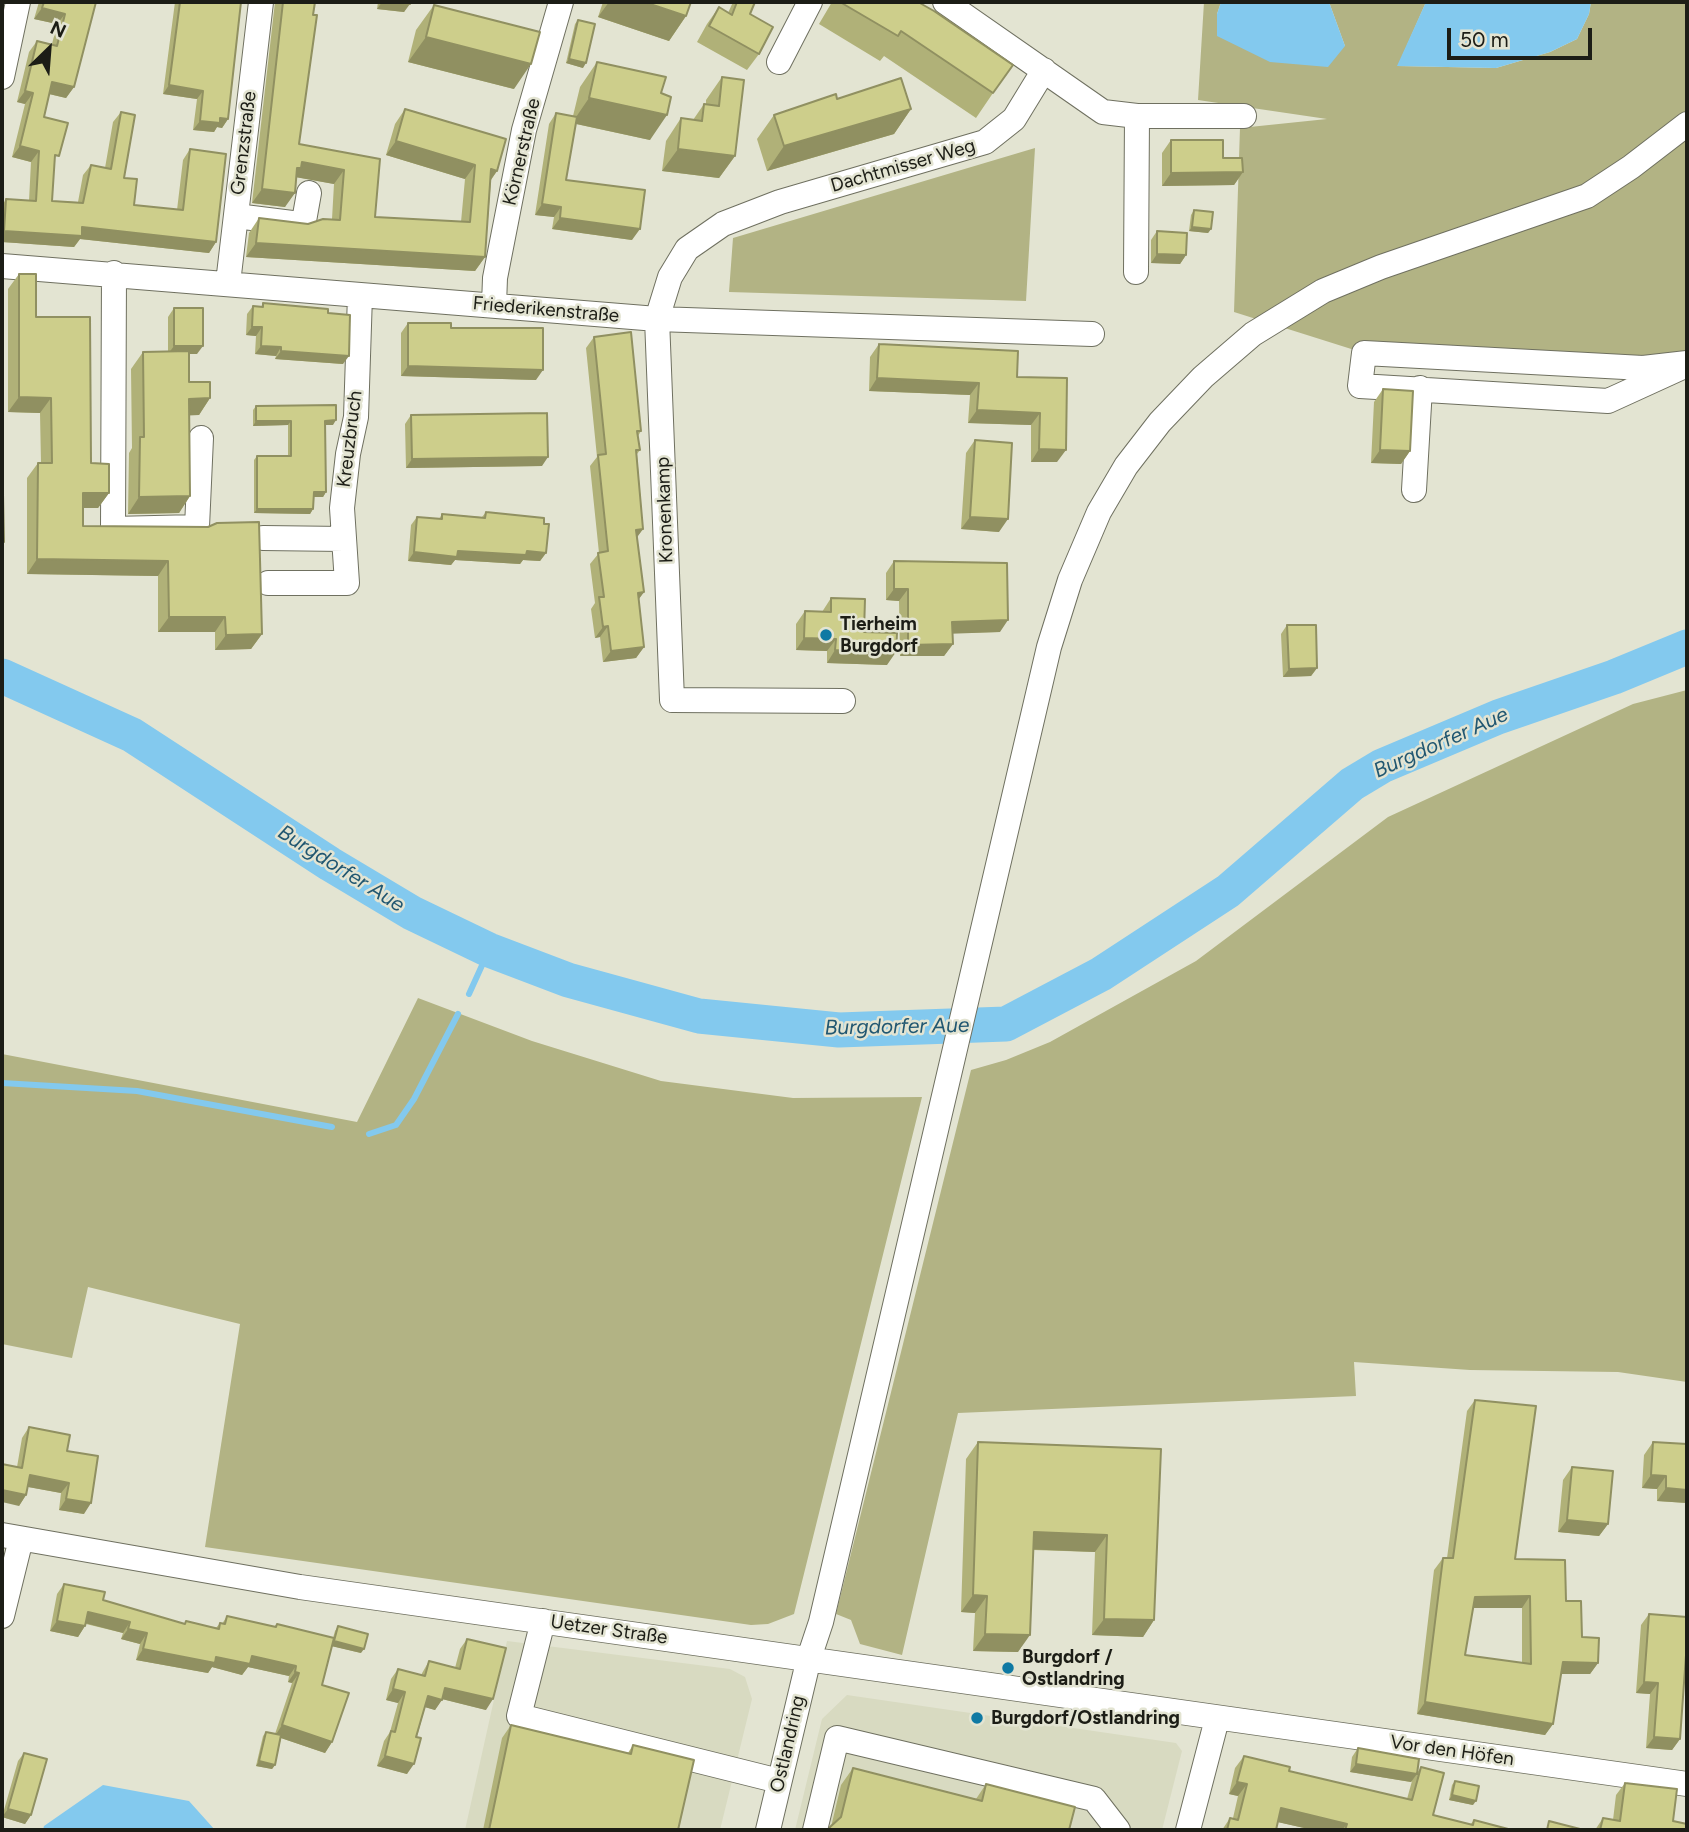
<!DOCTYPE html>
<html>
<head>
<meta charset="utf-8">
<style>
  body { margin:0 }
  #map { position:relative; width:1689px; height:1832px; overflow:hidden; background:#e3e4d2; font-family:Figtree,sans-serif }
  canvas { display:block }
  .frame { position:absolute; inset:0; border:4px solid #1c1d16; pointer-events:none }
  .north { position:absolute; left:14px; top:14px; width:70px; height:70px; -webkit-text-stroke:5px #e3e4d2; paint-order:stroke; rotate:25deg; font-size:19px; font-weight:700; line-height:28px; text-align:center; color:#1c1d16 }
  .north::after { content:''; display:block; margin:auto; width:24px; height:32px; background:#1c1d16; clip-path:polygon(50% 0,100% 100%,50% 72%,0 100%) }
  .scale { position:absolute; left:1447px; top:28px; width:145px; height:32px; box-sizing:border-box; border:4px solid #1c1d16; border-top:0; padding-left:9px; font-size:21px; line-height:24px; white-space:nowrap; color:#1c1d16; -webkit-text-stroke:5px #e3e4d2; paint-order:stroke }
</style>
</head>
<body>
<div id="map">
<canvas width="1689" height="1832"></canvas>
<div class="frame"></div>
<div class="north">N</div>
<div class="scale">50 m</div>
</div>
<script>
const ctx = document.querySelector('canvas').getContext('2d');
ctx.lineJoin = 'round';
function paint(path, color) { ctx.fillStyle = color; ctx.fill(path, 'evenodd'); }
const shape = rows => new Path2D(rows.map(r => 'M' + r).join(''));
function stroke(path, color, width, dash) { ctx.strokeStyle = color; ctx.lineWidth = width; ctx.lineCap = dash ? 'butt' : 'round'; ctx.setLineDash(dash || []); ctx.stroke(path); }
function write(font, color, halo, rows, align = 'center') {
  ctx.font = font + ' Figtree,sans-serif'; ctx.lineWidth = 5; ctx.setLineDash([]); ctx.textBaseline = 'middle'; ctx.strokeStyle = halo; ctx.fillStyle = color; for (const [text, x, y, turn = 0] of rows) {
    ctx.save(); ctx.translate(x, y); ctx.rotate((+turn || 0) * Math.PI / 180); ctx.textAlign = isNaN(turn) ? turn : align; if (halo) ctx.strokeText(text, 0, 0); ctx.fillText(text, 0, 0); ctx.restore();
  }
}
paint(shape([
  [507,1641,730,1669,745,1677,752,1699,720,1830,465,1830],
  [847,1695,1176,1743,1182,1751,1162,1830,795,1830,822,1719]
]), '#d8dac1');
paint(shape([
  [1204,2,1221,2,1217,14,1345,46,1329,2,1426,2,1398,66,1496,68,1550,52,1577,39,1589,14,1591,2,1687,2,1687,361,1364,353,1234,312,1240,128,1327,119,1198,100],
  [1035,148,1026,301,729,292,733,238],
  [1687,690,1687,1382,1618,1372,1470,1370,1354,1362,1356,1396,958,1413,902,1655,860,1644,851,1620,836,1614,971,1070,1006,1060,1050,1042,1196,961,1388,817,1633,704],
  [418,998,532,1041,661,1081,793,1098,922,1097,794,1614,768,1624,751,1625,205,1547,240,1324,88,1287,72,1358,2,1344,2,1054,357,1122]
]), '#b2b384');
paint(shape([
  [1221,2,1329,2,1345,46,1328,67,1270,62,1217,36,1217,14],
  [1426,2,1591,2,1589,14,1577,39,1550,52,1496,68,1397,66],
  [103,1785,189,1801,215,1830,43,1830,44,1826]
]), '#83c9ee');
stroke(shape([
  [469,994,489,950],
  [2,1083,137,1091,332,1127],
  [369,1134,396,1125,414,1099,458,1014]
]), '#83c9ee', 6);
stroke(shape([
  [2,676,132,735,330,864,412,913,489,950,568,980,699,1016,839,1030,1006,1024,1101,974,1228,891,1352,784,1382,766,1498,717,1614,677,1687,647]
]), '#83c9ee', 35);
const minor = shape([
  [945,2,1103,112,1137,116,1244,116],
  [779,62,810,2],
  [2,77,18,2],
  [236,216,300,224,304,221,309,193],
  [2,266,657,319,1092,334],
  [1136,272,1137,116],
  [114,273,113,529,197,527,201,438],
  [228,283,261,2],
  [494,305,495,278,524,130,561,2],
  [1687,363,1643,368,1364,353,1360,386,1608,401,1687,365],
  [1414,490,1420,388],
  [263,538,344,539],
  [268,583,347,583,342,508,348,454,356,417,360,295],
  [843,701,672,700,657,319,670,277,687,249,723,224,780,202,985,142,1014,119,1044,70],
  [2,1535,300,1587,1687,1784],
  [2,1616,21,1539],
  [543,1621,519,1716,779,1781],
  [768,1830,809,1658,821,1622,1049,647,1070,580,1099,512,1126,466,1160,422,1203,377,1253,334,1323,291,1381,267,1587,196,1631,167,1687,124],
  [815,1830,837,1738,1094,1799,1118,1830],
  [1188,1830,1217,1719]
]);
stroke(minor, '#6f7060', 26);
stroke(minor, '#fff', 24);
paint(shape([
  [39,2,96,2,74,87,66,98,49,94,44,117,54,164,52,201,78,202,83,175,91,165,105,168,113,122,121,112,124,178,134,205,177,210,183,160,190,149,216,242,209,253,80,239,74,247,2,242,2,206,6,199,29,201,31,162,12,157,25,104,17,102,29,52,37,41,52,44,57,24,34,19],
  [175,2,241,2,228,119,222,128,217,127,214,132,193,130,197,99,163,94],
  [275,2,315,2,299,144,380,159,375,217,461,222,465,179,386,155,395,124,405,109,497,171,491,180,485,257,475,271,246,257,249,233,259,218,308,224,332,219,334,184,296,177,285,207,252,203],
  [378,2,410,2,404,12,377,9],
  [603,2,691,2,686,16,669,41,598,17],
  [733,2,755,2,750,14,759,54,747,70,697,42,707,24,719,7,728,13],
  [832,2,918,2,993,93,976,118,884,56,880,61,819,24],
  [434,5,514,89,408,62,416,30],
  [578,20,583,68,566,63,575,24],
  [597,62,661,93,650,140,576,124,566,180,632,240,552,229,554,217,535,215,549,124,556,113,573,116,580,87],
  [722,77,735,156,719,178,662,171,666,141,681,118,693,120,704,104,706,104,706,100],
  [837,99,911,109,894,134,767,171,757,139,774,115],
  [1171,140,1223,158,1243,172,1234,185,1162,186,1162,153],
  [1194,210,1211,229,1208,233,1189,231,1191,215],
  [1157,231,1186,255,1180,264,1151,263,1151,240],
  [19,274,91,463,109,493,98,508,83,508,83,526,208,527,262,634,251,649,215,650,215,632,158,632,158,576,27,574,27,478,38,463,41,463,40,413,8,412,8,289],
  [263,303,328,313,343,364,275,359,276,356,255,354,256,336,246,335,247,314,253,306,261,307],
  [174,308,197,354,189,354,189,382,210,398,199,415,189,415,190,496,179,513,128,514,129,453,132,448,131,369,143,352,168,352,168,317],
  [408,323,451,328,536,380,401,376,401,333],
  [594,337,641,431,638,436,640,450,637,454,643,529,637,537,644,592,638,600,644,647,636,658,603,662,600,637,595,638,591,609,595,603,590,564,599,553,590,466,597,457,586,348],
  [879,344,1017,377,1067,378,1057,462,1031,462,1031,425,968,423,970,395,869,391,870,357],
  [1383,389,1410,451,1401,464,1371,463,1374,402],
  [256,406,333,425,325,425,326,492,323,497,314,497,313,509,310,514,254,513,254,460,257,456,288,456,288,425,253,426,253,410],
  [411,415,542,466,406,468,405,424],
  [975,440,999,532,961,529,966,453],
  [486,512,544,524,546,553,540,561,523,560,520,564,455,560,451,565,408,561,411,525,417,517,439,519,442,514,482,517],
  [894,561,1000,632,952,633,953,644,944,656,900,656,899,601,886,600,886,573],
  [831,598,864,632,887,665,827,663,827,651,796,650,796,624,805,611,822,612],
  [1287,625,1317,668,1311,676,1283,677,1281,634],
  [1475,1400,1515,1559,1566,1601,1582,1637,1598,1663,1590,1674,1561,1674,1553,1724,1545,1735,1417,1714,1434,1570,1443,1558,1447,1558,1467,1411],
  [1473,1608,1522,1608,1522,1663,1465,1655],
  [29,1427,67,1451,84,1514,59,1510,61,1493,28,1487,26,1495,19,1506,17,1467,22,1438],
  [978,1442,1161,1449,1154,1620,1143,1637,1092,1635,1095,1552,1033,1550,1018,1652,973,1651,975,1613,961,1612,966,1459],
  [1653,1442,1687,1444,1687,1503,1657,1501,1657,1489,1642,1488,1644,1455],
  [1572,1467,1608,1524,1599,1536,1558,1532,1563,1480],
  [64,1584,103,1600,184,1624,186,1621,216,1628,220,1623,222,1624,227,1616,274,1627,277,1624,333,1638,335,1631,338,1626,361,1653,332,1646,322,1685,332,1742,325,1753,281,1738,275,1765,272,1769,256,1766,263,1736,266,1732,275,1734,292,1683,288,1682,289,1676,248,1667,242,1675,212,1667,208,1673,136,1660,140,1644,121,1639,123,1633,86,1624,78,1637,50,1631,57,1594],
  [1649,1614,1680,1739,1672,1750,1646,1748,1650,1694,1636,1693,1641,1625],
  [467,1639,486,1710,442,1699,435,1710,425,1707,407,1774,377,1766,384,1741,390,1732,398,1703,386,1700,391,1679,398,1669,421,1675,429,1661,455,1668,460,1649],
  [511,1725,628,1753,633,1745,678,1830,483,1830,502,1738],
  [1358,1748,1417,1773,1421,1767,1433,1815,1470,1825,1474,1820,1512,1830,1313,1830,1278,1822,1276,1830,1222,1830,1230,1818,1233,1818,1238,1796,1229,1794,1235,1768,1244,1756,1289,1771,1407,1799,1412,1781,1411,1782,1350,1772,1352,1757],
  [24,1753,31,1815,25,1824,2,1817,18,1761],
  [853,1768,976,1799,986,1784,1069,1830,828,1830,831,1827,841,1785],
  [1455,1781,1473,1805,1449,1800,1452,1785],
  [1625,1783,1673,1821,1687,1830,1595,1830,1603,1818,1613,1820,1616,1795]
]), '#b0b178');
paint(shape([
  [382,2,388,2,410,4,404,12,377,9],
  [609,2,644,2,686,16,669,41,598,17],
  [1002,2,1032,2,1031,3,1002,3],
  [42,8,65,14,57,24,34,19],
  [426,37,531,64,514,89,408,62],
  [569,59,586,63,583,68,566,63],
  [52,82,74,87,66,98,45,93],
  [169,85,203,91,197,99,163,94],
  [25,91,33,93,25,104,17,102],
  [589,98,667,115,650,140,572,123],
  [911,109,894,134,767,171,784,146],
  [220,118,228,119,222,128,217,127,214,132,193,130,200,121],
  [396,141,475,165,465,179,386,155],
  [20,146,39,151,31,162,12,157],
  [678,149,735,156,719,178,662,171],
  [302,162,344,170,334,184,295,177,287,182],
  [491,169,497,171,487,185],
  [1243,172,1234,185,1162,186,1171,173],
  [262,189,295,193,285,207,252,203],
  [542,204,561,207,554,217,535,215],
  [560,218,640,229,632,240,552,229],
  [82,227,216,242,209,253,80,239,74,247,2,242,2,235,4,231],
  [1192,227,1211,229,1208,233,1189,231],
  [256,243,485,257,475,271,246,257],
  [1157,254,1186,255,1180,264,1151,263],
  [252,327,262,327,256,336,246,335],
  [174,346,203,346,197,354,168,354],
  [261,346,281,347,276,356,255,354],
  [281,351,349,356,343,364,275,359],
  [408,366,543,370,536,380,401,376],
  [877,378,979,383,970,395,869,391],
  [19,397,51,398,40,413,8,412],
  [210,398,199,415,178,416,189,399],
  [977,410,1040,413,1031,425,968,423],
  [336,420,333,425,322,425,325,421],
  [256,421,291,421,288,425,253,426],
  [1039,449,1066,450,1057,462,1031,462],
  [1380,450,1410,451,1401,464,1371,463],
  [548,457,542,466,406,468,412,459],
  [314,492,326,492,323,497,311,497],
  [83,493,109,493,98,508,72,508],
  [190,496,179,513,128,514,139,497],
  [257,509,313,509,310,514,254,513],
  [970,517,1008,519,999,532,961,529],
  [643,529,635,540,636,530],
  [458,551,527,551,546,553,540,561,523,560,520,564,455,560,451,565,408,561,414,552],
  [37,559,168,561,158,576,27,574],
  [894,589,908,589,899,601,886,600],
  [644,592,636,603,638,593],
  [169,617,225,617,215,632,158,632],
  [1008,620,1000,632,944,634,952,622],
  [608,626,600,637,595,638,603,627],
  [262,634,251,649,215,650,226,635],
  [804,638,836,639,827,651,796,650],
  [953,644,944,656,900,656,908,645],
  [644,647,636,658,603,662,611,651],
  [835,650,896,652,887,665,827,663],
  [1317,668,1311,676,1283,677,1289,669],
  [30,1475,69,1483,61,1493,23,1486],
  [1651,1475,1666,1476,1657,1489,1642,1488],
  [1666,1488,1687,1490,1687,1503,1657,1501],
  [2,1490,26,1495,19,1506,2,1502],
  [66,1499,91,1503,84,1514,59,1510],
  [1567,1520,1608,1524,1599,1536,1558,1532],
  [1034,1532,1107,1535,1095,1552,1022,1549],
  [973,1595,987,1596,975,1613,961,1612],
  [1530,1596,1522,1608,1466,1608,1475,1597],
  [88,1612,130,1622,123,1633,81,1622],
  [1104,1619,1154,1620,1143,1637,1092,1635],
  [57,1621,85,1626,78,1637,50,1631],
  [128,1629,147,1633,140,1644,121,1639],
  [985,1634,1030,1635,1018,1652,973,1651],
  [334,1641,364,1649,361,1653,331,1646],
  [143,1649,216,1657,252,1656,296,1666,289,1676,248,1667,242,1675,212,1667,208,1673,136,1660],
  [1563,1662,1598,1663,1590,1674,1555,1674],
  [295,1672,299,1673,292,1683,288,1682],
  [1644,1682,1658,1683,1650,1694,1636,1693],
  [445,1688,493,1699,486,1710,438,1698],
  [393,1689,405,1692,398,1703,386,1700],
  [428,1696,442,1700,435,1710,421,1706],
  [1425,1702,1553,1724,1545,1735,1417,1714],
  [282,1725,332,1742,325,1753,275,1736],
  [1654,1737,1680,1739,1672,1750,1646,1748],
  [385,1756,414,1764,407,1774,377,1766],
  [259,1761,275,1765,272,1769,256,1766],
  [1356,1764,1417,1774,1411,1782,1350,1772],
  [1237,1782,1247,1784,1238,1796,1229,1794],
  [1452,1795,1476,1801,1473,1805,1449,1800],
  [1281,1808,1347,1824,1342,1830,1313,1830,1273,1821],
  [8,1809,31,1815,25,1824,2,1817]
]), '#909061');
const building = shape([
  [44,2,96,2,74,87,52,82,44,117,68,123,59,156,55,155,52,201,83,203,91,165,111,169,121,112,135,115,124,178,137,179,134,205,183,210,190,149,226,154,216,242,82,227,82,236,4,231,6,199,36,201,39,151,20,146,33,93,25,91,37,41,57,46,65,14,42,8,44,2],
  [180,2,241,2,228,119,220,118,220,123,200,121,203,91,169,85,180,2],
  [283,2,315,2,313,15,317,15,299,144,380,159,375,217,470,222,475,165,396,141,405,109,506,139,497,171,491,169,485,257,256,243,259,218,308,224,323,219,340,220,344,170,302,162,301,168,297,168,295,193,262,189,283,2],
  [388,2,410,2,410,4,388,2],
  [644,2,691,2,686,16,644,2],
  [737,2,755,2,750,14,773,27,759,54,709,26,719,7,732,15,737,2],
  [840,2,918,2,934,11,1013,65,993,93,901,31,898,36,840,2],
  [434,5,540,32,531,64,426,37,434,5],
  [578,20,595,24,586,63,569,59,578,20],
  [597,62,666,77,661,93,671,97,667,115,589,98,597,62],
  [722,77,744,80,735,156,678,149,681,118,702,121,704,104,719,106,722,77],
  [901,78,911,109,784,146,774,115,836,94,837,99,901,78],
  [556,113,577,117,566,180,645,190,640,229,560,218,561,207,542,204,556,113],
  [1171,140,1223,140,1223,158,1242,158,1243,172,1171,173,1171,140],
  [1194,210,1213,212,1211,229,1192,227,1194,210],
  [1157,231,1187,233,1186,255,1157,254,1157,231],
  [19,274,36,274,36,317,90,317,91,463,109,464,109,493,83,493,83,526,208,527,217,523,259,522,262,634,226,635,225,617,169,617,168,561,37,559,38,463,52,463,51,398,19,397,19,274],
  [263,303,328,309,328,313,350,315,349,356,281,351,281,347,261,346,262,327,252,327,253,306,263,307,263,303],
  [174,308,203,308,203,346,174,346,174,308],
  [408,323,451,323,451,328,543,328,543,370,408,366,408,323],
  [631,332,641,431,637,431,640,450,636,450,643,529,636,530,644,592,638,593,644,647,611,651,608,626,603,627,599,597,604,597,598,553,608,551,598,455,606,454,594,337,631,332],
  [879,344,1018,351,1017,377,1067,378,1066,450,1039,449,1040,413,977,410,979,383,877,378,879,344],
  [189,351,189,382,210,382,210,398,189,399,190,496,139,497,140,437,144,437,143,352,189,351],
  [1383,389,1413,391,1410,451,1380,450,1383,389],
  [336,405,336,420,325,421,326,492,314,492,313,509,257,509,257,456,291,456,291,421,256,421,256,406,336,405],
  [547,413,548,457,412,459,411,415,547,413],
  [975,440,1012,443,1008,519,970,517,975,440],
  [2,445,4,542,2,542,2,445],
  [486,512,544,518,544,524,549,524,546,553,527,551,526,555,458,551,457,557,414,552,417,517,442,519,442,514,485,518,486,512],
  [894,561,1007,563,1008,620,952,622,953,644,908,645,908,589,894,589,894,561],
  [831,598,865,599,864,632,897,633,896,652,835,650,836,639,804,638,805,611,831,612,831,598],
  [1287,625,1316,625,1317,668,1289,669,1287,625],
  [1475,1400,1536,1406,1515,1559,1565,1560,1566,1601,1581,1601,1582,1637,1599,1638,1598,1663,1563,1662,1553,1724,1425,1702,1443,1558,1453,1558,1475,1400],
  [1530,1596,1531,1664,1465,1655,1475,1597,1530,1596],
  [29,1427,70,1435,67,1451,98,1456,91,1503,66,1499,69,1483,30,1475,26,1495,2,1490,2,1464,22,1468,29,1427],
  [978,1442,1161,1449,1154,1620,1104,1619,1107,1535,1034,1532,1030,1635,985,1634,987,1596,973,1595,978,1442],
  [1653,1442,1687,1444,1687,1490,1666,1488,1666,1476,1651,1475,1653,1442],
  [1572,1467,1613,1471,1608,1524,1567,1520,1572,1467],
  [64,1584,105,1592,103,1600,185,1624,186,1621,219,1629,220,1623,225,1624,227,1616,276,1627,277,1624,334,1638,322,1685,349,1693,332,1742,282,1725,299,1673,295,1672,296,1666,252,1656,250,1664,216,1657,215,1663,143,1649,147,1633,128,1629,130,1622,88,1612,85,1626,57,1621,64,1584],
  [1649,1614,1687,1617,1687,1641,1680,1739,1654,1737,1658,1683,1644,1682,1649,1614],
  [338,1626,368,1634,364,1649,334,1641,338,1626],
  [467,1639,506,1648,493,1699,445,1688,442,1700,428,1696,416,1737,421,1738,414,1764,385,1756,391,1731,395,1732,405,1692,393,1689,398,1669,425,1676,429,1661,460,1669,467,1639],
  [511,1725,631,1754,633,1745,694,1760,678,1830,489,1830,511,1725],
  [266,1732,281,1735,275,1765,259,1761,266,1732],
  [1358,1748,1419,1759,1417,1774,1356,1764,1358,1748],
  [24,1753,47,1759,31,1815,8,1809,24,1753],
  [1244,1756,1290,1767,1289,1771,1412,1800,1421,1767,1444,1773,1433,1815,1473,1825,1474,1820,1512,1830,1345,1830,1347,1824,1281,1808,1276,1830,1227,1830,1230,1818,1238,1820,1247,1784,1237,1782,1244,1756],
  [853,1768,982,1801,986,1784,1075,1807,1069,1830,829,1830,830,1827,841,1817,853,1768],
  [1455,1781,1479,1786,1476,1801,1452,1795,1455,1781],
  [1625,1783,1677,1789,1673,1821,1687,1824,1687,1830,1600,1830,1603,1818,1620,1821,1625,1783],
  [1549,1821,1584,1830,1547,1830,1549,1821]
]);
paint(building, '#cdce8b');
stroke(building, '#909061', 2);
for (const [x, y, r, color] of [
  [826,635,7,"#0f79a3"],
  [1008,1668,7,"#0f79a3"],
  [977,1718,7,"#0f79a3"]
]) { const dot = new Path2D(); dot.arc(x, y, r, 0, 2 * Math.PI); ctx.fillStyle = color; ctx.fill(dot); stroke(dot, '#e3e4d2', 2.5); }
write('19px', '#1c1d16', '#e3e4d2', [
  ["Grenzstraße",244,143,-83],
  ["Körnerstraße",522,152,-77],
  ["Dachtmisser Weg",903,166,-16],
  ["Friederikenstraße",546,310,5],
  ["Kreuzbruch",350,439,-83],
  ["Kronenkamp",665,510,-92],
  ["Uetzer Straße",609,1630,8],
  ["Ostlandring",788,1744,-77],
  ["Vor den Höfen",1452,1751,8]
]);
write('bold 19px', '#1c1d16', '#e3e4d2', [
  ["Tierheim",840,624],
  ["Burgdorf",840,646],
  ["Burgdorf /",1022,1657],
  ["Ostlandring",1022,1679],
  ["Burgdorf/Ostlandring",991,1718]
], 'left');
write('italic 21px', '#215771', '#e3e4d2', [
  ["Burgdorfer Aue",1441,743,-24],
  ["Burgdorfer Aue",341,869,32],
  ["Burgdorfer Aue",897,1027,-1]
]);
</script>
</body>
</html>
